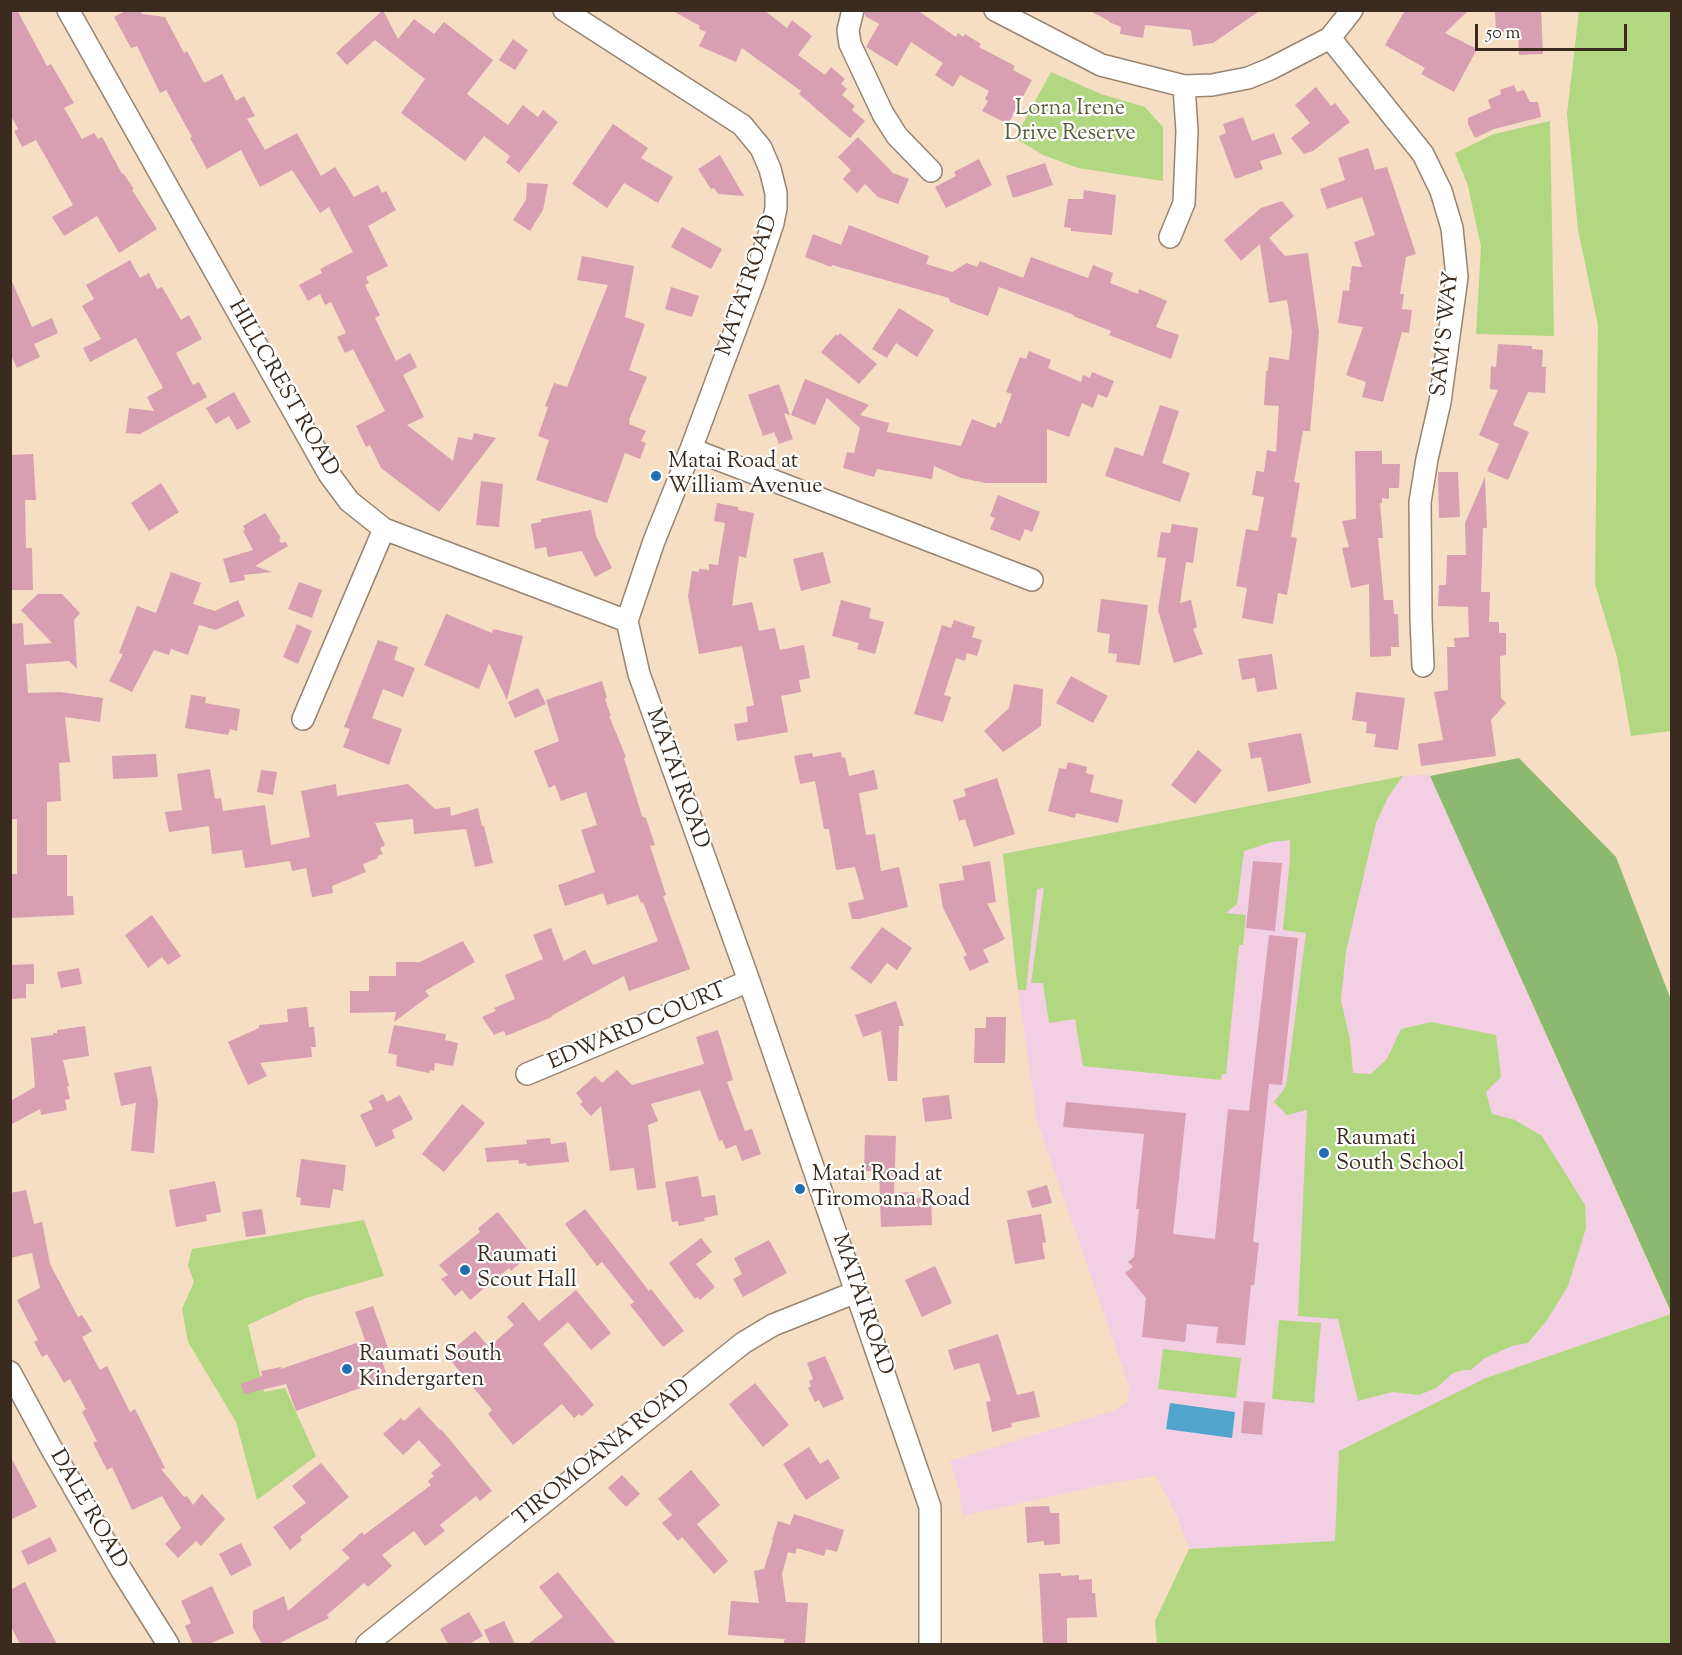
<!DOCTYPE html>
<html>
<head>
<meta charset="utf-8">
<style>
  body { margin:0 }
  #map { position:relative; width:1682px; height:1655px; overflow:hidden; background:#f5dec3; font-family:"Sorts Mill Goudy",serif }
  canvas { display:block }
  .frame { position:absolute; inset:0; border:12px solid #3b2a1e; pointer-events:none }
  .scale { position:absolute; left:1475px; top:24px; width:152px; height:27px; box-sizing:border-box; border:3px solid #3b2a1e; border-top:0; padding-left:8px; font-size:18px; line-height:21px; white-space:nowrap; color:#3b2a1e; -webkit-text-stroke:4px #fff; paint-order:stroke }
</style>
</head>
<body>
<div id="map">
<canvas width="1682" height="1655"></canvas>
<div class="frame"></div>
<div class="scale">50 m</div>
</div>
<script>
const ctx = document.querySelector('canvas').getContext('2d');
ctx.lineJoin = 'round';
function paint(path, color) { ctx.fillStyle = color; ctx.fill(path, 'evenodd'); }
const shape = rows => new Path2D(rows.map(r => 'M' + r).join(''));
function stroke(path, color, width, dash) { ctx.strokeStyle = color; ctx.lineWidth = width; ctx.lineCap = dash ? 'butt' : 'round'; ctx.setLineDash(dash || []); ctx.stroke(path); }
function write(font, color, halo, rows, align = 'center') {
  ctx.font = font + ' "Sorts Mill Goudy",serif'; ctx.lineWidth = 4.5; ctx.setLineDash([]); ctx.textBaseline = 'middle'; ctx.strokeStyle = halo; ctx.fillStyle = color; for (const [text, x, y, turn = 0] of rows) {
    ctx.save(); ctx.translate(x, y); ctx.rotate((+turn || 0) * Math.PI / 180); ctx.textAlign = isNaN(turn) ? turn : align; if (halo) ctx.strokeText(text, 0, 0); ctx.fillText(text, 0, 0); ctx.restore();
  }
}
paint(shape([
  [1418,775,1430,776,1671,1314,1486,1378,1335,1541,1189,1549,1176,1514,1156,1476,1116,1482,962,1516,960,1493,950,1461,1112,1411,1128,1402,1129,1386,1037,1121,1014,962,1003,854,1403,776]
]), '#f2cfe2');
paint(shape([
  [1579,11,1671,11,1671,731,1631,736,1617,657,1595,584,1598,325,1578,230,1567,114],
  [1051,72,1101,94,1145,107,1163,127,1163,181,1078,168,1043,155,1015,138],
  [1550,121,1554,336,1476,334,1481,247,1468,186,1455,153,1494,134],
  [1403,776,1388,797,1376,823,1346,951,1341,1000,1350,1040,1353,1073,1371,1074,1387,1059,1401,1029,1431,1022,1496,1035,1501,1077,1486,1092,1492,1114,1515,1120,1542,1136,1585,1205,1586,1228,1568,1286,1547,1320,1528,1343,1512,1346,1485,1358,1471,1370,1463,1370,1453,1373,1436,1388,1419,1395,1393,1392,1358,1401,1338,1319,1298,1316,1307,1110,1287,1115,1274,1102,1285,1088,1287,1080,1306,933,1283,930,1290,859,1290,840,1272,842,1244,851,1237,904,1226,913,1246,915,1243,945,1239,945,1226,1074,1222,1074,1221,1080,1083,1066,1075,1019,1049,1023,1043,983,1031,983,1044,888,1037,889,1026,990,1018,990,1003,854],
  [364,1220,384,1276,306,1298,248,1325,264,1392,285,1388,316,1456,257,1500,236,1422,188,1342,182,1309,194,1282,188,1265,192,1249],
  [1671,1314,1671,1644,1157,1644,1155,1621,1189,1549,1335,1541,1339,1451,1486,1378],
  [1279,1320,1321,1323,1314,1403,1272,1399],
  [1163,1349,1241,1358,1236,1398,1158,1389]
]), '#b1d781');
paint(shape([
  [1519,758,1616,857,1671,1000,1671,1312,1430,776]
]), '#8cb86f');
paint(shape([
  [1170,1403,1235,1412,1232,1438,1166,1429]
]), '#51a5cd');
paint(shape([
  [10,10,17,10,47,66,51,64,74,103,64,108,82,139,94,133,98,139,102,137,122,174,123,173,134,189,132,190,157,229,119,253,97,216,64,236,52,217,73,205,36,140,22,147,14,131,18,129,10,114],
  [127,10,140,10,142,14,165,17,184,53,187,51,204,83,222,74,236,101,244,96,255,116,247,119,265,150,297,133,321,176,335,167,354,197,378,185,382,193,386,191,396,210,368,226,388,266,366,277,369,283,365,285,380,315,375,318,396,361,410,353,417,367,403,375,424,417,407,425,453,461,458,437,472,440,474,433,496,438,439,512,381,468,370,445,366,447,356,426,385,411,353,349,345,353,337,337,346,333,331,302,325,305,320,294,308,301,299,285,322,273,320,269,353,252,329,207,320,213,292,170,260,187,241,150,207,169,190,138,192,137,166,90,160,93,137,46,131,48,114,17],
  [383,10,398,39,414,19,434,34,444,22,493,60,467,94,508,125,523,105,538,117,543,110,558,122,519,173,506,162,510,156,484,136,465,161,401,113,425,79,375,40,347,65,336,53],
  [671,10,764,10,787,28,792,20,812,36,798,55,825,75,831,67,845,79,841,84,847,89,842,95,855,106,852,110,865,121,850,138,799,94,801,91,742,48,736,62,699,46,706,32,699,29,700,26],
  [865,10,917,10,956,37,958,33,963,37,965,34,981,44,979,47,1015,66,1013,70,1032,80,1008,124,982,111,988,101,985,99,989,91,960,75,953,87,935,75,943,63,911,42,897,66,866,47,879,24,865,16],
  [1088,10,1261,10,1213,43,1193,46,1191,30,1145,25,1143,38,1120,34,1121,27,1109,22,1109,21],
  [1405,10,1469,10,1445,33,1477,49,1454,92,1421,74,1425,68,1385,45],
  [1495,10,1541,10,1543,54,1519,55,1518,31,1496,32],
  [513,39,528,50,515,70,499,60],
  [1514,85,1517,92,1524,90,1530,102,1538,102,1541,117,1494,129,1475,138,1468,124,1468,118,1491,108,1488,100,1501,94,1500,90],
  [1316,87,1331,106,1335,103,1350,122,1313,151,1304,154,1291,138,1310,123,1295,105],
  [1243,117,1252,141,1274,133,1282,154,1260,161,1263,169,1235,179,1219,136,1226,133,1223,124],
  [613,124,648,148,641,158,673,177,658,203,624,183,607,208,572,184],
  [858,137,893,173,909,179,898,204,878,197,865,184,857,193,843,179,851,170,838,157],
  [1368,148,1375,170,1387,167,1416,254,1406,257,1400,294,1404,294,1402,309,1412,310,1409,333,1402,332,1383,402,1362,397,1366,382,1346,375,1363,327,1338,323,1343,290,1349,291,1350,281,1352,283,1350,279,1352,266,1362,267,1354,242,1375,235,1362,197,1327,209,1320,189,1345,180,1338,158],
  [720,155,744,196,718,194,714,188,711,189,698,169],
  [979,159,992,185,946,208,935,187,956,176,954,172],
  [1045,163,1053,185,1013,198,1006,176],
  [527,183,548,184,543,210,530,231,513,220,526,200],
  [1084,190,1116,195,1112,235,1071,231,1071,228,1064,227,1068,199,1083,199],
  [1282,201,1294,216,1269,238,1285,256,1308,253,1319,332,1310,431,1303,431,1294,482,1300,483,1291,537,1297,538,1287,595,1278,593,1273,624,1242,618,1247,588,1236,586,1246,529,1258,531,1264,497,1252,495,1256,471,1264,472,1267,450,1276,452,1279,406,1264,405,1266,371,1268,371,1269,357,1289,360,1292,332,1287,300,1269,303,1260,244,1241,261,1224,240,1261,208],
  [849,225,929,256,926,264,952,272,967,263,977,267,980,261,1023,278,1031,257,1088,278,1093,265,1113,273,1110,283,1138,294,1139,289,1167,301,1156,327,1179,335,1171,359,1109,335,1111,331,1073,316,1074,315,999,287,988,316,950,302,949,298,832,265,831,267,805,257,813,234,841,245],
  [682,227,722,249,711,269,671,247],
  [582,256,634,266,625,317,645,324,629,370,647,377,629,420,630,421,629,424,646,431,641,441,646,443,640,459,625,453,607,503,536,480,549,440,538,436,548,407,545,406,554,383,567,387,608,285,577,280],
  [130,260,140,278,149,273,157,289,162,287,181,320,189,315,202,339,176,353,193,385,199,382,207,397,140,434,126,433,129,408,154,411,147,397,163,388,136,338,90,362,83,348,101,339,82,306,94,299,86,285],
  [10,277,32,327,52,318,58,333,34,344,40,357,17,368,10,353],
  [671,287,699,296,692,317,665,309],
  [899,308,934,330,917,357,896,343,887,358,872,349],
  [840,333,877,364,859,384,821,352,836,334,837,336],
  [1498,344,1532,346,1532,349,1543,350,1542,367,1546,367,1545,393,1528,392,1513,425,1529,432,1508,480,1487,471,1499,444,1479,435,1498,390,1490,389,1491,366,1496,367],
  [1029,351,1051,360,1048,368,1081,382,1083,375,1090,378,1092,372,1114,381,1107,398,1098,394,1093,408,1082,403,1069,437,1047,429,1047,483,986,483,961,478,934,466,932,479,877,469,874,477,843,468,847,452,854,453,860,428,827,398,815,425,791,415,805,379,869,405,860,415,889,423,887,432,961,446,972,419,995,428,998,422,1001,424,1012,394,1006,392,1020,357,1026,359],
  [779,384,790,415,784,413,793,439,779,444,774,432,763,436,748,395],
  [234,392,251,422,237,430,229,416,216,424,206,408],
  [1160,405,1179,411,1162,463,1190,473,1180,502,1105,476,1115,447,1143,456],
  [1355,451,1382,451,1382,464,1400,464,1399,488,1389,488,1389,499,1382,498,1382,503,1380,503,1383,538,1378,538,1384,600,1393,600,1394,614,1398,614,1399,647,1391,647,1391,656,1370,657,1369,584,1351,588,1342,548,1349,547,1342,521,1356,519],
  [33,454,36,500,25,500,26,548,32,548,33,590,10,590,10,455],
  [1438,472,1458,472,1460,517,1439,518],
  [1485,477,1487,528,1483,528,1481,592,1490,592,1489,622,1499,622,1499,633,1506,633,1506,655,1500,656,1501,698,1506,703,1491,720,1496,756,1421,766,1418,744,1443,740,1434,692,1448,690,1447,647,1455,647,1454,638,1469,637,1468,607,1438,606,1439,585,1446,585,1447,555,1466,555,1465,523],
  [481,481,503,484,499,527,476,525],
  [161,483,179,512,149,531,131,503],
  [998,495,1040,512,1032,532,1025,529,1020,541,990,529,995,518,990,516],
  [717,503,738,507,738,510,754,513,746,558,739,556,732,606,752,602,759,631,775,628,780,650,804,645,810,678,799,680,801,692,781,696,788,732,737,741,734,724,748,722,746,707,754,705,742,646,699,654,688,596,692,571,699,572,699,569,709,570,709,564,718,565,725,523,714,521],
  [591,510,596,536,612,568,595,577,582,551,548,557,546,547,535,549,531,524,541,522,541,519],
  [265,513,281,538,279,539,281,543,286,542,288,546,255,566,272,572,244,575,245,580,230,583,223,559,253,550,243,531,245,530,243,526],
  [1172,524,1198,528,1193,563,1186,562,1180,603,1191,600,1197,627,1193,629,1203,654,1174,663,1158,610,1166,558,1157,557,1161,532,1170,533],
  [823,552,831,583,801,591,793,559],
  [171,572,201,583,193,604,215,611,238,600,245,616,216,630,199,625,188,655,171,649,169,655,154,650,132,692,109,681,123,654,119,653,137,606,156,613],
  [299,582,322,590,312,618,288,609],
  [38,594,62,594,80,613,74,620,77,669,69,661,26,664,28,693,60,692,103,698,100,722,65,717,70,762,59,763,61,801,47,802,47,855,67,855,67,896,73,896,74,915,10,918,10,874,17,874,17,819,10,819,10,624,23,623,24,645,52,643,21,610],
  [1101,599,1148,605,1140,665,1116,662,1117,654,1108,653,1110,634,1097,632],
  [841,600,871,608,869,618,884,622,875,654,857,649,859,643,832,636],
  [446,614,492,633,493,629,523,636,507,700,489,663,479,689,424,665],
  [954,620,975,627,972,637,982,640,977,656,967,653,965,661,956,658,944,695,951,697,943,722,914,714,942,625,951,628],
  [297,624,312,631,298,664,283,657],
  [378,640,398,647,394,660,415,668,403,697,383,689,372,718,402,729,389,765,343,747,350,729,344,727],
  [1272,654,1277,689,1257,692,1255,678,1242,680,1238,659],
  [1071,676,1108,696,1093,723,1056,703],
  [602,681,607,698,605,699,611,716,609,716,626,757,624,758,642,816,646,818,655,845,650,846,666,895,663,896,690,969,629,991,624,976,551,1016,552,1017,506,1036,504,1031,494,1035,482,1017,496,1011,494,1008,515,999,505,975,543,959,533,935,551,928,564,961,585,950,593,965,658,941,643,902,641,903,638,895,607,905,603,893,565,906,558,885,595,872,581,830,597,825,586,792,561,801,555,785,549,788,534,751,559,741,546,700],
  [1014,684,1043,689,1041,726,1003,752,984,731,1009,708],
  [538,688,546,704,515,718,508,702],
  [1356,692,1405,698,1398,750,1374,747,1376,734,1366,733,1367,722,1352,720],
  [191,695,206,697,205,703,240,709,237,731,230,729,228,735,185,728],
  [1301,733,1311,783,1268,792,1261,757,1251,759,1248,743],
  [1198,750,1222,770,1195,804,1171,785],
  [841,752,842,758,845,757,849,776,874,770,878,789,859,793,866,835,875,834,881,871,899,867,908,907,859,919,852,919,848,903,864,899,855,867,836,870,829,829,824,829,815,781,800,784,794,756,812,753,813,757],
  [156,754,158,777,113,779,112,756],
  [1068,762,1087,767,1086,773,1094,775,1090,792,1123,800,1118,823,1076,813,1075,818,1048,811,1059,768,1066,769],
  [210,769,215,799,221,798,223,811,265,805,271,845,310,837,301,791,336,784,337,796,408,784,435,809,450,807,451,816,478,808,482,826,484,826,493,863,475,867,466,829,414,834,413,819,375,823,385,845,380,848,383,854,377,856,378,858,363,864,366,872,332,886,333,893,312,897,306,868,292,871,290,861,245,868,242,850,212,854,209,826,169,832,165,812,182,810,177,774],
  [261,770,277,772,273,795,257,792],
  [997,778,1015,834,974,847,965,819,959,821,953,800,966,796,964,789],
  [990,861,996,902,987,903,1005,939,983,950,989,962,970,971,963,957,967,955,943,908,939,884,964,880,962,866],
  [1253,861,1282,863,1275,931,1246,928],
  [152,915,181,956,168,965,162,957,148,968,125,935],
  [882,927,912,948,897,970,887,963,871,984,850,968],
  [1269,935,1298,938,1282,1085,1269,1084,1253,1242,1259,1243,1254,1285,1251,1285,1245,1345,1216,1343,1218,1327,1187,1324,1185,1342,1142,1337,1146,1298,1125,1273,1133,1267,1128,1262,1134,1257,1139,1209,1136,1209,1144,1134,1063,1127,1066,1102,1186,1113,1173,1234,1215,1239,1228,1109,1249,1111],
  [463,941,475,962,425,991,429,996,394,1022,396,1012,350,1013,350,991,369,991,369,976,396,976,396,962,420,962],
  [34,964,34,984,26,984,26,998,10,999,10,965],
  [79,968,82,984,61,988,57,972],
  [896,1001,904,1026,899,1026,897,1081,888,1081,881,1031,863,1037,855,1015],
  [307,1007,309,1027,314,1027,316,1047,311,1047,312,1057,260,1063,267,1076,248,1085,228,1042,259,1028,259,1025,288,1022,287,1009],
  [986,1017,1006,1017,1005,1063,974,1063,975,1028,986,1028],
  [394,1025,446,1034,445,1040,458,1043,453,1066,435,1063,434,1071,430,1070,429,1073,396,1066,397,1055,388,1053],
  [85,1026,89,1056,63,1060,69,1086,67,1087,70,1099,65,1100,67,1110,41,1115,40,1109,10,1125,10,1101,35,1087,31,1038,53,1035,53,1033,57,1033,57,1030],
  [718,1030,733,1080,727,1082,745,1131,752,1129,761,1154,742,1161,736,1145,726,1149,722,1140,719,1141,700,1090,651,1104,658,1121,648,1125,656,1188,637,1190,634,1168,610,1171,601,1106,591,1116,580,1104,583,1102,576,1093,595,1076,602,1083,617,1070,632,1085,704,1064,696,1037],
  [151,1066,158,1101,154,1153,131,1151,136,1103,121,1106,114,1073],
  [383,1094,387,1102,400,1095,413,1119,392,1130,395,1138,376,1147,360,1115,373,1109,369,1101],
  [949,1095,952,1119,925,1122,922,1098],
  [462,1104,485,1123,444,1172,422,1154],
  [865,1135,896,1136,894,1193,914,1192,914,1198,931,1197,932,1225,881,1227,879,1171,864,1171],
  [550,1138,551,1144,566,1142,569,1162,527,1166,526,1163,519,1164,518,1160,487,1162,485,1148,527,1144,526,1140],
  [301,1159,346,1165,343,1191,333,1189,330,1208,300,1205,301,1198,296,1197],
  [698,1176,702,1197,715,1195,718,1215,704,1218,705,1221,679,1226,678,1221,672,1222,665,1182],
  [215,1181,221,1212,206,1215,207,1221,176,1227,169,1190],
  [1047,1185,1052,1203,1032,1208,1027,1191],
  [26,1190,34,1224,42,1222,50,1264,78,1317,82,1315,92,1331,82,1337,100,1370,107,1366,130,1412,135,1409,165,1468,161,1469,184,1497,187,1496,193,1505,202,1494,225,1519,201,1546,196,1541,178,1558,165,1544,181,1528,162,1496,132,1510,112,1467,107,1470,93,1443,97,1441,82,1412,86,1409,70,1379,64,1383,47,1354,42,1357,34,1342,38,1340,17,1300,40,1288,32,1253,10,1258,10,1193],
  [262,1209,266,1234,246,1237,242,1212],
  [585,1209,649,1291,651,1289,684,1331,663,1347,630,1305,634,1302,602,1262,597,1266,565,1224],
  [498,1212,531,1254,511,1271,509,1268,470,1300,462,1290,455,1296,441,1279,448,1275,439,1265,480,1232,478,1228],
  [1041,1214,1046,1242,1042,1243,1045,1259,1015,1264,1007,1220],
  [701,1238,712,1252,696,1264,715,1287,700,1300,698,1297,695,1299,669,1263],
  [769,1240,787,1273,743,1297,733,1279,742,1274,734,1258],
  [935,1266,952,1303,922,1317,905,1280],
  [576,1290,611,1333,591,1350,568,1322,543,1344,594,1405,582,1416,579,1414,574,1418,562,1404,513,1445,488,1414,492,1410,446,1355,475,1331,489,1347,514,1325,507,1317,523,1302,539,1321],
  [373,1306,389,1351,379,1353,388,1378,296,1411,286,1384,244,1394,241,1384,262,1376,261,1371,281,1367,281,1369,365,1340,355,1312],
  [998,1334,1017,1395,1034,1391,1040,1417,1011,1423,1012,1427,992,1432,986,1402,991,1401,979,1363,954,1370,948,1350],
  [825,1356,844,1399,823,1408,819,1400,815,1402,808,1388,811,1386,809,1381,813,1379,807,1363],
  [755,1383,789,1425,763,1447,729,1404],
  [1244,1401,1265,1403,1262,1435,1241,1433],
  [419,1407,440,1430,441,1429,492,1491,480,1501,476,1496,440,1525,445,1531,425,1546,414,1531,382,1555,392,1566,368,1587,364,1583,327,1615,329,1618,278,1644,262,1644,253,1628,253,1611,284,1596,288,1611,350,1558,342,1550,362,1532,364,1535,431,1485,428,1481,434,1476,431,1473,441,1465,419,1440,403,1455,383,1434,401,1418,404,1421],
  [809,1447,820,1464,828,1459,840,1478,806,1500,783,1464],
  [10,1455,37,1507,10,1520],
  [321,1463,349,1497,300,1537,302,1540,290,1550,273,1527,306,1503,292,1486],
  [691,1470,720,1505,697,1524,728,1561,714,1574,682,1537,678,1541,662,1523,672,1515,658,1499],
  [622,1475,640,1494,626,1507,608,1488],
  [1049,1506,1050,1513,1059,1513,1060,1544,1044,1545,1044,1541,1027,1543,1025,1507],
  [794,1514,844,1530,837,1552,826,1549,824,1556,797,1548,795,1554,788,1552,782,1574,786,1602,808,1603,805,1644,783,1644,785,1639,728,1635,731,1601,759,1603,754,1571,764,1569,773,1540,772,1540,778,1521,790,1525],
  [50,1537,57,1551,28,1565,21,1551],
  [241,1543,252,1565,231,1576,219,1554],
  [558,1572,616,1644,528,1644,563,1617,539,1587],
  [1061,1573,1061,1576,1079,1575,1079,1580,1092,1579,1092,1593,1095,1593,1097,1617,1067,1618,1067,1644,1043,1644,1039,1574],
  [25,1582,39,1610,57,1644,20,1644,10,1625,10,1590],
  [212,1586,234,1633,209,1644,193,1644,185,1626,191,1623,181,1601],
  [469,1612,483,1636,469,1644,448,1644,440,1629],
  [504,1621,515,1644,490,1644,484,1630]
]), '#d89eb2');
const minor = shape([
  [68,10,329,474,349,501,384,529,627,621],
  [564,10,742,125,761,148,770,169,776,193,776,208,773,223,754,280,691,449,654,541,627,621,639,674,749,981,930,1507,930,1644],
  [853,10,848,30,850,44,883,114,897,136,931,171],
  [995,10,1101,65,1184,86,1212,85,1248,78,1270,69,1330,38,1352,10],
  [1330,38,1423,154,1441,191,1452,228,1457,277,1440,402,1427,459,1420,502,1421,619,1423,666],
  [1170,237,1184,203,1187,131,1184,86],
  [691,449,1032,580],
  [303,719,384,529],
  [527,1074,749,981],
  [10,1372,50,1446,122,1571,168,1644],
  [367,1644,743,1343,773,1325,856,1292]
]);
stroke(minor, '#988470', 24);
stroke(minor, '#fff', 21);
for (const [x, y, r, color] of [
  [656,476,6,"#1f6fb2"],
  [1324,1153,6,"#1f6fb2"],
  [800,1189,6,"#1f6fb2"],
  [465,1270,6,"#1f6fb2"],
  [347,1369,6,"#1f6fb2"]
]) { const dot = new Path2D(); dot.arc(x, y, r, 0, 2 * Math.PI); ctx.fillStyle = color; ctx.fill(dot); stroke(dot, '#fff', 2); }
write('22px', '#5e5e3c', '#fff', [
  ["Lorna Irene",1070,110],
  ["Drive Reserve",1070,135]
]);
write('22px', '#3b2a1e', '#fff', [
  ["MATAI ROAD",749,286,-71],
  ["SAM'S WAY",1447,334,-84],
  ["HILLCREST ROAD",282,389,60],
  ["MATAI ROAD",676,779,70],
  ["EDWARD COURT",638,1028,-23],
  ["MATAI ROAD",861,1305,71],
  ["TIROMOANA ROAD",603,1454,-39],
  ["DALE ROAD",87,1510,60]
]);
write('22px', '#3b2a1e', '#fff', [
  ["Matai Road at",668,463],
  ["William Avenue",668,488],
  ["Raumati",1336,1140],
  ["South School",1336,1165],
  ["Matai Road at",812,1176],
  ["Tiromoana Road",812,1201],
  ["Raumati",477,1257],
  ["Scout Hall",477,1282],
  ["Raumati South",359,1356],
  ["Kindergarten",359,1381]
], 'left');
</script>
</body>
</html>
